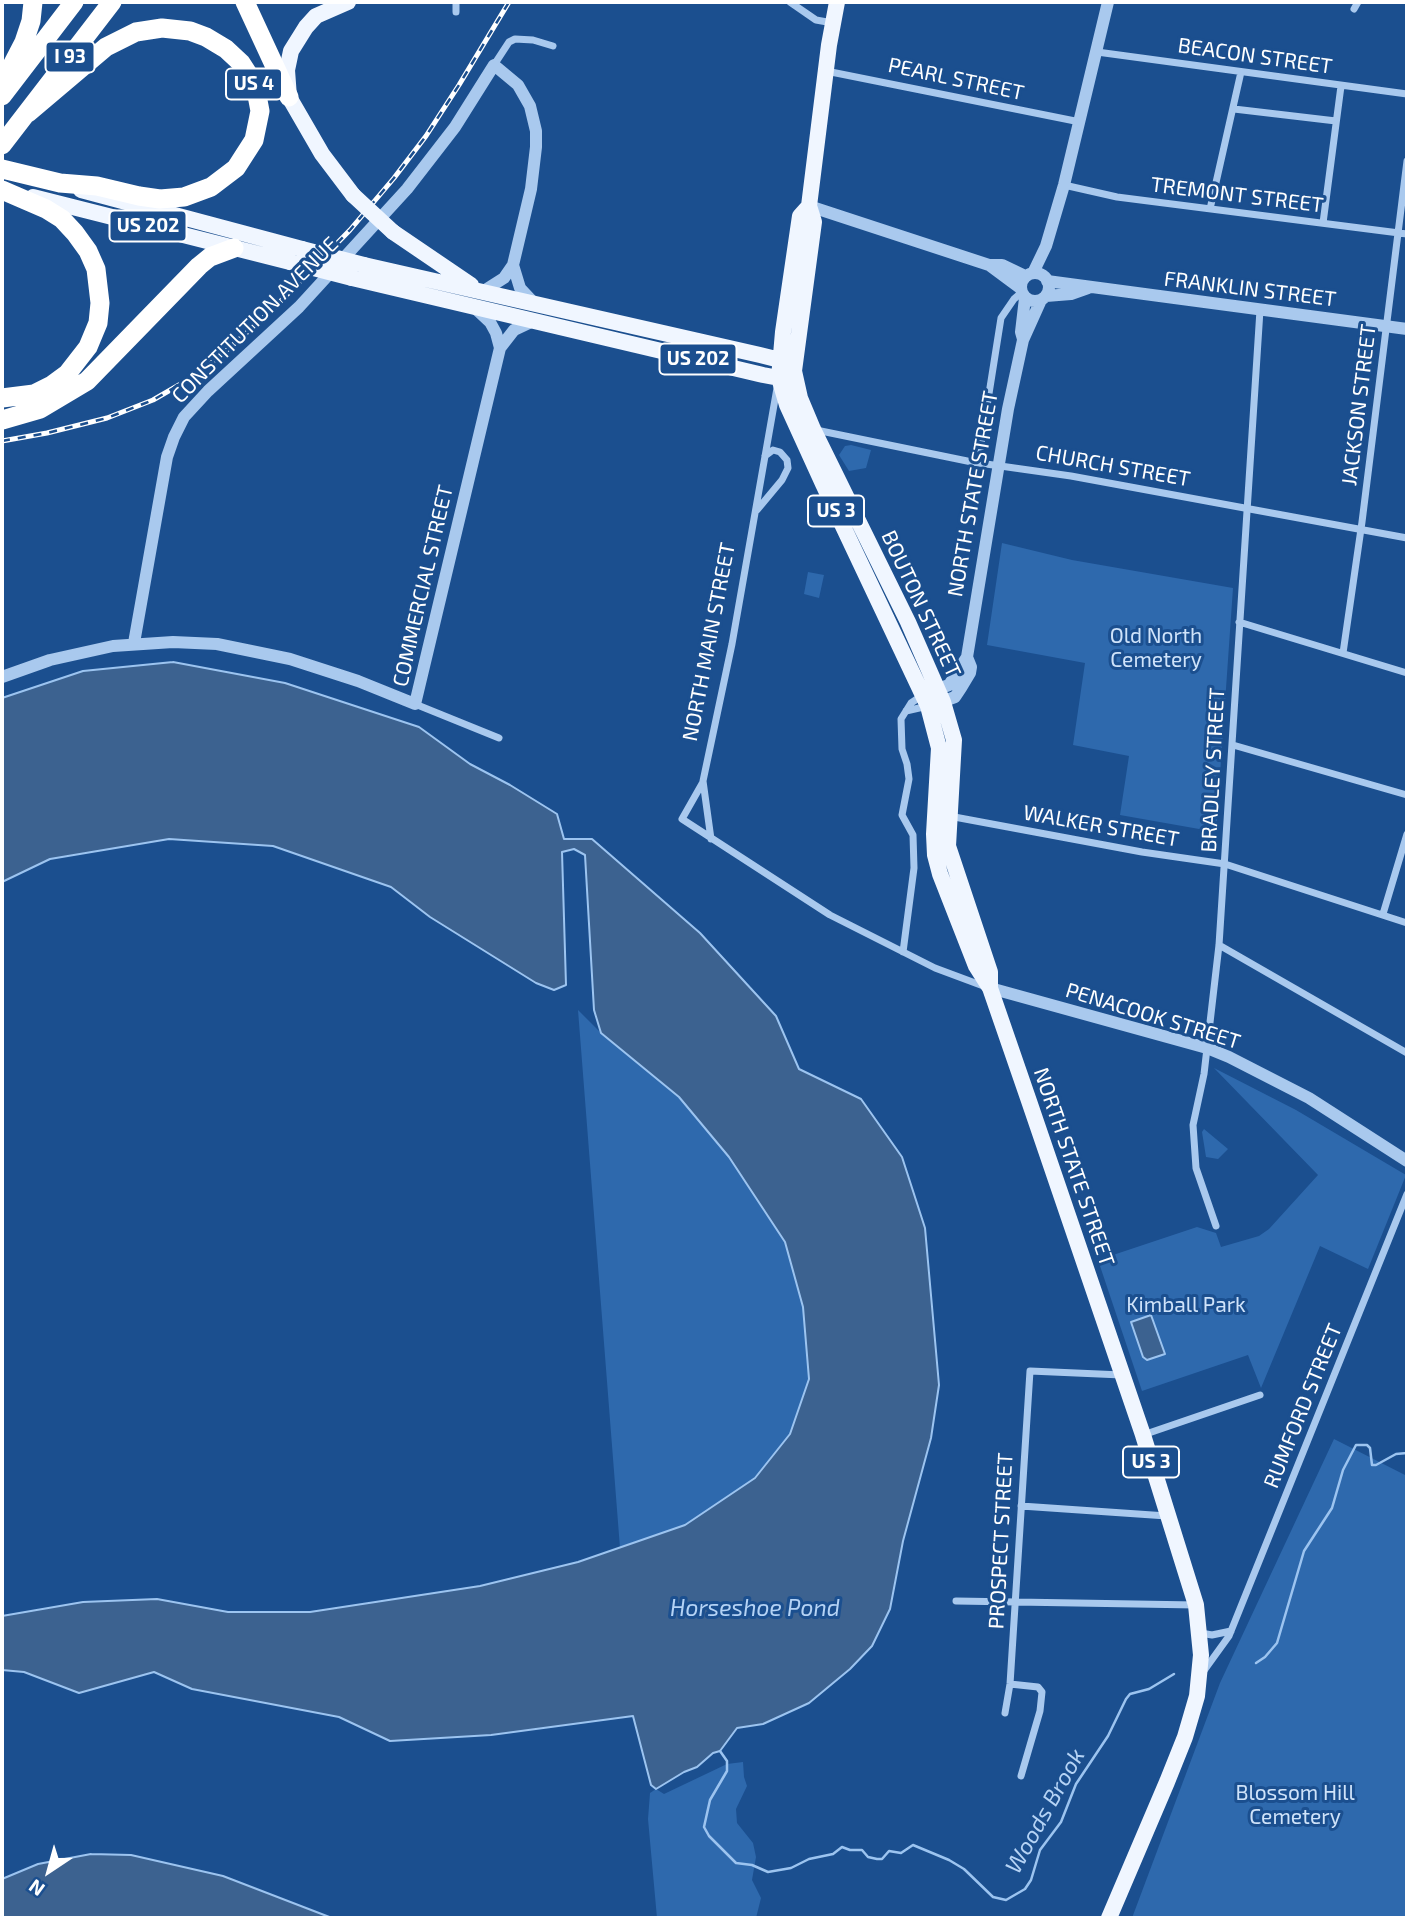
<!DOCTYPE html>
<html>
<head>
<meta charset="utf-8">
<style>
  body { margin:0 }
  #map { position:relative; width:1409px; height:1920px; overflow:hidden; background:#1b4f8f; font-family:"Exo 2",sans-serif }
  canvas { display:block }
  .frame { position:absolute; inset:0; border:4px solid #fff; pointer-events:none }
  .north { position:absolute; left:14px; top:1836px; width:70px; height:70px; -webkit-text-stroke:5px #1b4f8f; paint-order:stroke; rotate:216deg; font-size:19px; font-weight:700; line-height:28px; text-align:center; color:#fff }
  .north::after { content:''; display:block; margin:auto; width:24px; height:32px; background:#fff; clip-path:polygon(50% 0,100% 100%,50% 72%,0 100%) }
</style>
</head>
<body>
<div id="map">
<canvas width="1409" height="1920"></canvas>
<div class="frame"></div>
<div class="north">N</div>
</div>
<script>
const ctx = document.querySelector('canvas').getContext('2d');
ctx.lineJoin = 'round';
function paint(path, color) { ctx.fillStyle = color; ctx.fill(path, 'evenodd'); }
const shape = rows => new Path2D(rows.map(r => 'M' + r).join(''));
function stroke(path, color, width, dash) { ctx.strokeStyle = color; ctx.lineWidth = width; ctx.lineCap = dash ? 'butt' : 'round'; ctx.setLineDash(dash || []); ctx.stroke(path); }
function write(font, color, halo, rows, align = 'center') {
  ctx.font = font + ' "Exo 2",sans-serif'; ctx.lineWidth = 6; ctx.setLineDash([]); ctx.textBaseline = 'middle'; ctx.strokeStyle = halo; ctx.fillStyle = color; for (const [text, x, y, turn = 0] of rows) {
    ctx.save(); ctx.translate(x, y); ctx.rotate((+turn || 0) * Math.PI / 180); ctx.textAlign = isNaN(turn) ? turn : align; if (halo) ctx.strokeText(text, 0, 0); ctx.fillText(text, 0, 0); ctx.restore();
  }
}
paint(shape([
  [851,445,871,450,866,468,849,471,839,455,845,446],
  [1002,543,1072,560,1233,588,1216,832,1120,815,1129,756,1073,745,1085,663,987,645],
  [808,572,824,575,819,598,804,594],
  [578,1010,601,1033,679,1097,729,1157,785,1242,803,1307,809,1379,790,1434,755,1478,685,1525,620,1548],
  [1214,1068,1296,1110,1406,1175,1368,1269,1320,1246,1261,1388,1248,1355,1142,1391,1098,1260,1197,1227,1216,1233,1221,1247,1259,1236,1269,1229,1318,1175],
  [1204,1129,1228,1149,1218,1159,1206,1157,1202,1132],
  [1334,1439,1407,1476,1407,1918,1132,1918,1220,1683],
  [743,1762,744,1777,747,1786,736,1809,737,1823,753,1843,756,1857,752,1880,761,1898,756,1918,657,1918,648,1819,650,1793,656,1789,664,1794,727,1764]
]), '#2e69ad');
const water = shape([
  [173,662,285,683,419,727,470,764,510,785,557,814,564,839,592,839,700,933,776,1016,799,1069,861,1099,902,1157,925,1228,939,1385,931,1438,903,1541,890,1609,872,1646,850,1669,809,1703,763,1724,737,1728,720,1751,713,1753,697,1767,684,1772,656,1789,651,1785,633,1716,491,1735,390,1741,339,1717,192,1689,154,1672,79,1693,24,1672,2,1670,2,1616,83,1602,157,1599,228,1612,310,1612,480,1586,578,1562,685,1525,755,1478,790,1434,809,1379,803,1307,785,1242,729,1157,679,1097,601,1033,594,1010,585,855,574,849,562,852,566,985,554,990,536,983,430,917,391,887,273,846,169,839,50,859,2,882,2,698,83,671,173,662],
  [1151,1315,1165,1354,1147,1360,1143,1357,1131,1322,1151,1315],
  [91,1854,131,1855,223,1876,332,1918,2,1918,2,1879,38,1864,91,1854]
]);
paint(water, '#3c6290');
stroke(water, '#9cc4f0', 2);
stroke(shape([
  [1256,1663,1265,1657,1277,1643,1304,1551,1332,1508,1343,1470,1356,1445,1367,1445,1370,1448,1372,1465,1376,1465,1396,1454,1407,1453],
  [720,1751,727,1761,727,1771,710,1800,704,1827,709,1836,736,1863,752,1865,768,1872,791,1868,809,1859,833,1854,842,1847,850,1850,862,1850,868,1857,877,1859,882,1859,889,1851,901,1853,913,1845,949,1860,964,1869,993,1897,1006,1900,1025,1889,1031,1880,1040,1850,1061,1822,1076,1784,1108,1736,1126,1699,1130,1694,1149,1689,1174,1674]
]), '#9cc4f0', 2.5);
stroke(shape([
  [790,2,816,20,833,23],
  [1354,9,1358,2],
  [456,12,456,2],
  [1097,52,1407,94],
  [494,65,509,42,515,39,533,40,553,46],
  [826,71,1080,122],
  [1234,109,1336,121],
  [1064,185,1117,197,1407,234],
  [1210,209,1241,72],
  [1323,223,1341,86],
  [816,430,972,462,1071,476,1407,538],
  [978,463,1001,318,1014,299,1021,293],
  [757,510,782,480,788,468,787,460,780,452,773,450,765,456],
  [1239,622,1407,673],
  [1343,653,1362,522,1407,161],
  [415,704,499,738],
  [906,711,928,706],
  [1233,745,1407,795],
  [703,782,682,819,830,915,935,968,986,987],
  [949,816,1142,852,1225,864,1407,923],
  [711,839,703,781,732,644,777,388],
  [1383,914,1407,834],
  [1219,945,1407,1053],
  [903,952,914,868,913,835,902,815,909,779,907,764,902,749,901,719,911,703,923,695],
  [1216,1226,1196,1168,1193,1125,1204,1074,1219,945,1260,310],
  [1143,1435,1260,1395],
  [1021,1506,1167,1516],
  [956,1601,1196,1605],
  [1201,1633,1212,1635,1231,1631],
  [1203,1672,1229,1636,1407,1194],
  [1010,1684,1038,1687,1042,1692,1040,1711,1021,1776],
  [1005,1713,1010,1684,1030,1371,1122,1375]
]), '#a9c9ee', 7);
stroke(shape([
  [809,206,989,265,1002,265,1025,276],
  [513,265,520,288,534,303],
  [989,265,1020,288],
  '1021 287a14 14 0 1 1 28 0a14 14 0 1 1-28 0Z',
  [1033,273,1046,246,1064,185,1108,2],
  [1047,281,1407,329],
  [1046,296,1071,294,1088,288],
  [475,308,490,322,496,333,500,348],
  [1023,339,1021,332,1025,298],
  [134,643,167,457,174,437,184,417,208,391,299,307,407,189,455,127,494,65,518,85,530,106,536,131,536,147,531,189,513,265,504,278,482,292],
  [2,677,50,660,113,646,173,642,217,644,290,659,358,681,415,704,500,348,514,330,533,321],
  [930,692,949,685,967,657,1008,409,1023,340,1041,300],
  [936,704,955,697,961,688,970,673,971,667,967,657],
  [990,988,1207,1048,1229,1057,1309,1098,1407,1161]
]), '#a9c9ee', 12);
stroke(shape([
  [348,2,316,16,306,27,291,51,287,70,289,97,322,154,353,195],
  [837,2,829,45,809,206,814,222,794,371,800,398,813,429,908,622,943,702,954,740,948,846,990,972,990,986],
  [81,190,302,249],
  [33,197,290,262],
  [809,206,800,216,783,332,779,378,787,405,823,484,928,706,939,748,934,834,935,855,940,874,976,966,990,988,1029,1101,1143,1435,1196,1605,1201,1655,1197,1696,1185,1737,1167,1782,1109,1918],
  [393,232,471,285],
  [364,265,760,355,780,360,786,365],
  [352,278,763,375,779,378,788,374]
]), '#f0f6ff', 16);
stroke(shape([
  [245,2,289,97],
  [8,73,24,42,31,21,33,2],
  [2,96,74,2],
  [2,145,112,2],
  [2,169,60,183,97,186,139,196,160,199,184,197,211,187,236,168,254,140,260,111,256,90,252,80,241,63,226,49,206,37,190,31,162,28,136,32,106,47,28,113],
  [2,190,46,209,62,219,75,233,88,251,96,269,100,303,98,323,88,347,67,374,52,385,34,394,2,398],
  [2,420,40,409,87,381,199,266,210,257,234,248]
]), '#fff', 19);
const rail = shape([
  [2,441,47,433,107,418,153,400,191,378,226,351,272,310,350,230,394,178,426,136,459,85,509,2]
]);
stroke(rail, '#fff', 5);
stroke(rail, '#1b4f8f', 2.5, [8]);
stroke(shape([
  [353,195,393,232],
  [302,249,364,265],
  [290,262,352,278]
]), '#f0f6ff', 16);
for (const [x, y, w] of [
  [70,57,49],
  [254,84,56],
  [148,226,77],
  [698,359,77],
  [836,511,56],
  [1151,1462,56]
]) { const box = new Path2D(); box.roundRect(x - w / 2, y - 15.5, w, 31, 5); ctx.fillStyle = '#1b4f8f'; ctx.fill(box); stroke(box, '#fff', 2); }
write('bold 19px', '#fff', null, [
  ["I 93",70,57],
  ["US 4",254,84],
  ["US 202",148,226],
  ["US 202",698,359],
  ["US 3",836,511],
  ["US 3",1151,1462]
]);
write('21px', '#fff', '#1b4f8f', [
  ["BEACON STREET",1255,56,8],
  ["PEARL STREET",956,79,12],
  ["TREMONT STREET",1237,195,7],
  ["FRANKLIN STREET",1250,289,7],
  ["CONSTITUTION AVENUE",255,320,-45],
  ["JACKSON STREET",1359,405,-83],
  ["CHURCH STREET",1113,466,10],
  ["NORTH STATE STREET",973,494,-80],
  ["COMMERCIAL STREET",423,586,-77],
  ["BOUTON STREET",921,604,65],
  ["NORTH MAIN STREET",709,642,-79],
  ["BRADLEY STREET",1213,770,-87],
  ["WALKER STREET",1101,826,10],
  ["PENACOOK STREET",1153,1016,17],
  ["NORTH STATE STREET",1074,1167,71],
  ["RUMFORD STREET",1303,1406,-68],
  ["PROSPECT STREET",1001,1541,-87]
]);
write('21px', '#cfe3fa', '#1b4f8f', [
  ["Old North",1156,636],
  ["Cemetery",1156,660],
  ["Kimball Park",1186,1305],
  ["Blossom Hill",1295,1793],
  ["Cemetery",1295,1817]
]);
write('italic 23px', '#b5d3f5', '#1b4f8f', [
  ["Horseshoe Pond",755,1608],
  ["Woods Brook",1045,1811,-61]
]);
</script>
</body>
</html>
